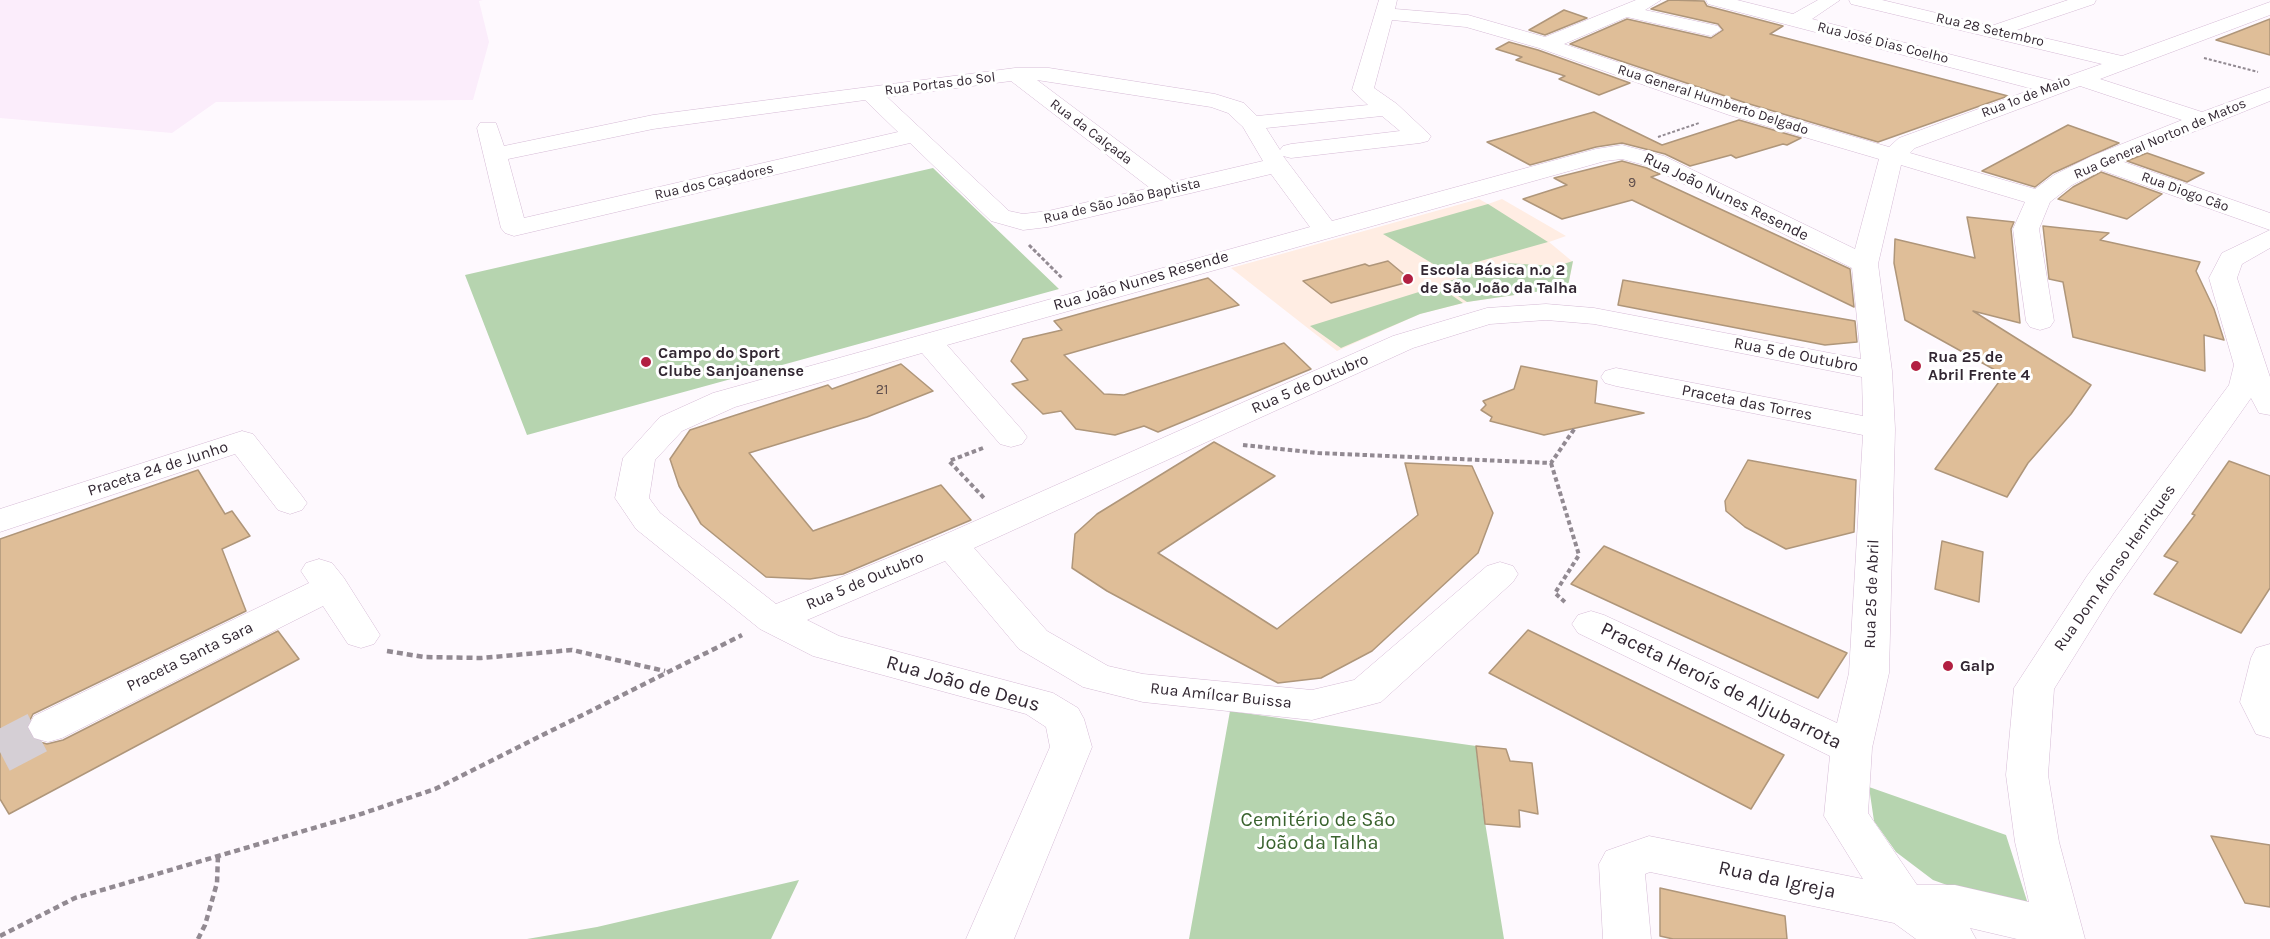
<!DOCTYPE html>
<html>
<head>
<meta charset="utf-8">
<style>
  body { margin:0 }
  canvas { display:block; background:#fef9fe }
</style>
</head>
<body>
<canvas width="2270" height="939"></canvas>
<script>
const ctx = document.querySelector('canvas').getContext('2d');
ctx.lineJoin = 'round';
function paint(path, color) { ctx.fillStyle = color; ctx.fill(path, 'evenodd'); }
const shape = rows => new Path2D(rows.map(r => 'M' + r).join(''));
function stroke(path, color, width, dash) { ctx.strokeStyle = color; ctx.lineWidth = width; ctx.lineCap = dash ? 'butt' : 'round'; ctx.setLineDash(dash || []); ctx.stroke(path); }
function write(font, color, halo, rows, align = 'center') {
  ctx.font = font + ' Karla,sans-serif'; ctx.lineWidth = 6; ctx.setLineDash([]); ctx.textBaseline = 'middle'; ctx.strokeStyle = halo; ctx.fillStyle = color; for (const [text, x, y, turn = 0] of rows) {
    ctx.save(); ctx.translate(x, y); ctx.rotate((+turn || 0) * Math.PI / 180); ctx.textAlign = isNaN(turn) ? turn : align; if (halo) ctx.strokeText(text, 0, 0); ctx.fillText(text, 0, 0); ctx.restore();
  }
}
paint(shape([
  [0,0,483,0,479,1,489,42,473,100,216,102,172,133,0,118]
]), '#fbedfb');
paint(shape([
  [1479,199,1488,204,1502,199,1566,236,1549,242,1573,262,1567,291,1542,291,1467,302,1420,314,1337,351,1231,268]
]), '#ffede3');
paint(shape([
  [933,168,1059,289,527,435,465,275],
  [1488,204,1548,242,1445,271,1383,234],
  [1573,261,1567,291,1542,291,1467,302,1440,284,1505,263,1557,266],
  [1438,286,1463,303,1420,314,1341,348,1310,326],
  [1230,711,1476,746,1482,804,1504,939,1189,939],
  [1869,787,2006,835,2028,904,1975,895,1933,880,1896,852,1874,821],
  [799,880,771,939,527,939,597,927]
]), '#b6d4af');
const building = shape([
  [1669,0,1704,1,1707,6,1783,26,1770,34,2008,96,1878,142,1746,103,1570,44,1627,19,1711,38,1723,30,1718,24,1651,9,1669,0],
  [1564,10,1587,18,1545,35,1529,30,1564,10],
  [2270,19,2270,55,2216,40,2270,19],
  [1509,42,1538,50,1630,83,1599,95,1559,79,1565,76,1516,60,1522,57,1496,49,1509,42],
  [1594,112,1662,145,1739,120,1801,138,1787,145,1783,144,1736,158,1731,155,1690,166,1665,154,1622,143,1596,147,1530,165,1487,142,1594,112],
  [2068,125,2119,143,2053,173,2035,187,1982,171,2068,125],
  [2147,153,2204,173,2187,182,2127,161,2147,153],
  [1622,161,1647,168,1660,174,1651,177,1850,269,1854,307,1632,200,1562,219,1523,199,1567,185,1554,178,1622,161],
  [2101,172,2162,194,2127,219,2058,199,2073,187,2101,172],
  [1967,217,2014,222,2011,229,2020,323,1973,311,2091,385,2071,414,2028,463,2007,497,1935,469,2004,375,1905,320,1894,263,1895,239,1975,258,1967,217],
  [2043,226,2109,233,2100,240,2200,262,2196,271,2214,309,2224,340,2204,335,2205,371,2073,337,2063,282,2049,279,2043,226],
  [1388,261,1412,281,1331,303,1303,281,1365,264,1369,266,1388,261],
  [1208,278,1239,305,1064,355,1104,394,1124,395,1284,343,1311,369,1158,432,1144,426,1115,435,1076,429,1061,411,1043,414,1012,384,1028,380,1011,361,1023,339,1062,330,1054,321,1208,278],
  [1623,280,1855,321,1857,342,1825,345,1618,305,1623,280],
  [901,364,933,391,867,417,749,453,813,531,941,485,971,520,843,574,810,579,766,577,701,524,679,486,670,459,690,430,828,385,832,389,901,364],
  [1521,366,1597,381,1595,403,1644,413,1544,435,1490,421,1492,417,1481,410,1486,405,1483,401,1514,389,1521,366],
  [1214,442,1275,476,1158,553,1277,629,1418,515,1405,463,1472,466,1493,513,1478,553,1372,651,1321,678,1278,683,1107,591,1072,568,1075,534,1097,514,1214,442],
  [1748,460,1856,480,1854,532,1786,549,1745,527,1726,511,1725,501,1748,460],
  [2229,461,2270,476,2270,588,2241,633,2154,594,2178,562,2164,556,2195,515,2192,514,2229,461],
  [198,470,225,514,232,511,250,536,222,549,246,611,33,714,26,728,33,740,47,744,63,740,278,631,299,659,9,814,0,799,0,539,198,470],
  [1942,541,1983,552,1979,602,1935,589,1942,541],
  [1604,546,1759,614,1847,653,1818,698,1571,584,1604,546],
  [1528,630,1784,755,1751,809,1489,673,1528,630],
  [1476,746,1506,749,1510,761,1532,763,1538,814,1519,810,1520,827,1485,824,1476,746],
  [2211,836,2270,845,2270,907,2245,903,2211,836],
  [1660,888,1785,916,1787,939,1673,939,1660,936,1660,888]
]);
paint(building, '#dfbe98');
stroke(building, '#af967a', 1.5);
stroke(shape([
  [0,752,48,727]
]), '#d5cfd5', 42, [42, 21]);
const minor = shape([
  [1379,0,1397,0,1395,9,1468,15,1545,37,1636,0,1661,0,1645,10,1718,26,1721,30,1711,36,1627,17,1564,44,1745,105,1889,147,1899,138,2033,89,1708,4,1706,0,1737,0,1793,14,1818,0,1840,0,1812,19,2054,81,2102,64,1851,4,1849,0,1882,0,1991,26,2068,0,2096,0,2094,4,2014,31,2122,56,2270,2,2270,15,2100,79,2202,112,2270,87,2270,101,2121,161,2270,213,2270,230,2101,170,2072,185,2050,202,2039,229,2054,321,2050,327,2040,330,2030,327,2026,321,2013,229,2025,202,1901,165,1878,264,1892,371,1895,429,1889,673,1872,748,1868,813,1917,885,1955,885,2029,902,2015,842,2006,775,2014,688,2087,576,2229,385,2234,365,2209,278,2222,253,2270,230,2270,248,2242,264,2237,278,2270,377,2270,415,2259,413,2251,398,2113,594,2054,689,2048,775,2059,842,2085,939,2017,939,1970,928,1976,939,1916,939,1894,923,1650,872,1645,874,1651,939,1603,939,1599,864,1606,851,1649,836,1863,879,1824,816,1830,756,1578,633,1572,624,1578,615,1591,611,1604,615,1837,723,1849,673,1863,435,1616,386,1605,383,1601,377,1605,371,1616,368,1863,416,1862,377,1594,324,1546,320,1490,324,1413,348,974,548,1047,631,1108,666,1143,674,1312,690,1354,680,1487,566,1500,562,1513,566,1518,574,1513,582,1381,702,1312,720,1143,702,1083,687,1019,649,945,561,807,620,839,636,1053,693,1078,708,1084,719,1092,747,1014,939,966,939,1050,747,1046,727,1026,714,813,656,760,629,636,529,615,498,623,458,660,417,713,393,1310,227,1271,174,1048,227,1023,230,991,221,910,143,514,236,505,233,501,228,477,128,480,123,496,123,504,146,653,115,1015,68,1049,68,1215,94,1244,103,1257,116,1368,105,1352,90,1379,0],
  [1392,20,1466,27,1539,48,1729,115,1879,159,1855,249,1664,156,1622,145,1596,149,1332,221,1283,156,1291,158,1420,143,1428,141,1431,136,1397,104,1374,88,1392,20],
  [1037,80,1211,107,1228,113,1243,127,1263,161,1173,182,1037,80],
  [1011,81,1150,188,1048,211,1023,214,1009,211,887,97,1011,81],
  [2080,86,2182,120,2092,156,2054,175,2035,189,1910,153,1915,148,2080,86],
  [865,100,898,132,524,218,508,159,653,129,865,100],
  [1382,116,1400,131,1291,144,1283,146,1280,150,1266,128,1382,116],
  [1622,159,1648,166,1852,268,1861,359,1594,308,1546,304,1487,308,1393,336,939,537,776,604,660,513,649,498,655,460,682,431,735,407,922,353,1000,444,1011,447,1022,444,1027,437,1022,430,947,345,1605,161,1622,159],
  [242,431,253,434,302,496,307,503,302,510,290,514,278,510,235,454,0,532,0,509,242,431],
  [319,559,332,563,344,578,380,635,374,644,361,648,348,644,323,606,62,738,48,742,34,738,28,727,34,716,309,583,301,571,306,563,319,559],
  [2270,644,2270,738,2256,734,2240,702,2251,658,2256,648,2270,644]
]);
stroke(minor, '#d5bad5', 1);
stroke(shape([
  [2204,58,2258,72],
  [1658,137,1699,123]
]), '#928a92', 2, [3, 2]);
stroke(shape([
  [1029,245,1062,278]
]), '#928a92', 3, [4, 2]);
stroke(shape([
  [1243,445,1318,453,1551,463,1575,428],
  [983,448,949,461,984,498],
  [1551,463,1579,555,1555,593,1567,604]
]), '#928a92', 4, [4.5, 3]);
stroke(shape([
  [387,651,424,657,481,658,572,650,665,671],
  [0,936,75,898,358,815,435,789,742,635],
  [198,939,205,925,217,883,218,855]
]), '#928a92', 4.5, [6, 4]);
paint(minor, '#fff');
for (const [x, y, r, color] of [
  [1408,279,6,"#b22042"],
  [646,362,6,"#b22042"],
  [1916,366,6,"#b22042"],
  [1948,666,6,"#b22042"]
]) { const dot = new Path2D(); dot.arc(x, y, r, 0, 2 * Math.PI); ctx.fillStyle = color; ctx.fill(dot); stroke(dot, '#fff', 2); }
write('14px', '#322732', '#fff', [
  ["Rua 28 Setembro",1990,30,13],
  ["Rua José Dias Coelho",1883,43,14],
  ["Rua Portas do Sol",940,84,-7],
  ["Rua 1º de Maio",2026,97,-21],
  ["Rua General Humberto Delgado",1713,100,18],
  ["Rua da Calçada",1091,132,37],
  ["Rua General Norton de Matos",2160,139,-23],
  ["Rua dos Caçadores",714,182,-13],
  ["Rua Diogo Cão",2185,192,20],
  ["Rua de São João Baptista",1122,201,-13]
]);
write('14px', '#5d4d4c', null, [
  ["9",1632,183],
  ["21",882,390]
]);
write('16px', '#322732', '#fff', [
  ["Rua João Nunes Resende",1726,197,26],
  ["Rua João Nunes Resende",1141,281,-16],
  ["Rua 5 de Outubro",1796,355,11],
  ["Rua 5 de Outubro",1310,384,-24],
  ["Praceta das Torres",1747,403,11],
  ["Praceta 24 de Junho",158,469,-18],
  ["Rua Dom Afonso Henriques",2115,568,-55],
  ["Rua 5 de Outubro",865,581,-23],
  ["Rua 25 de Abril",1872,594,-88],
  ["Praceta Santa Sara",190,657,-26],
  ["Rua Amílcar Buissa",1221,696,6]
]);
write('bold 16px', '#322732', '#fff', [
  ["Escola Básica n.º 2",1420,270],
  ["de São João da Talha",1420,288],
  ["Campo do Sport",658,353],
  ["Clube Sanjoanense",658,371],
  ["Rua 25 de",1928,357],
  ["Abril Frente 4",1928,375],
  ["Galp",1960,666]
], 'left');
write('20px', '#322732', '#fff', [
  ["Rua João de Deus",963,684,16],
  ["Praceta Heroís de Aljubarrota",1721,686,26],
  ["Rua da Igreja",1777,880,12]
]);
write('20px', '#39622d', '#fff', [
  ["Cemitério de São",1318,820],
  ["João da Talha",1318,843]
]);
</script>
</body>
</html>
